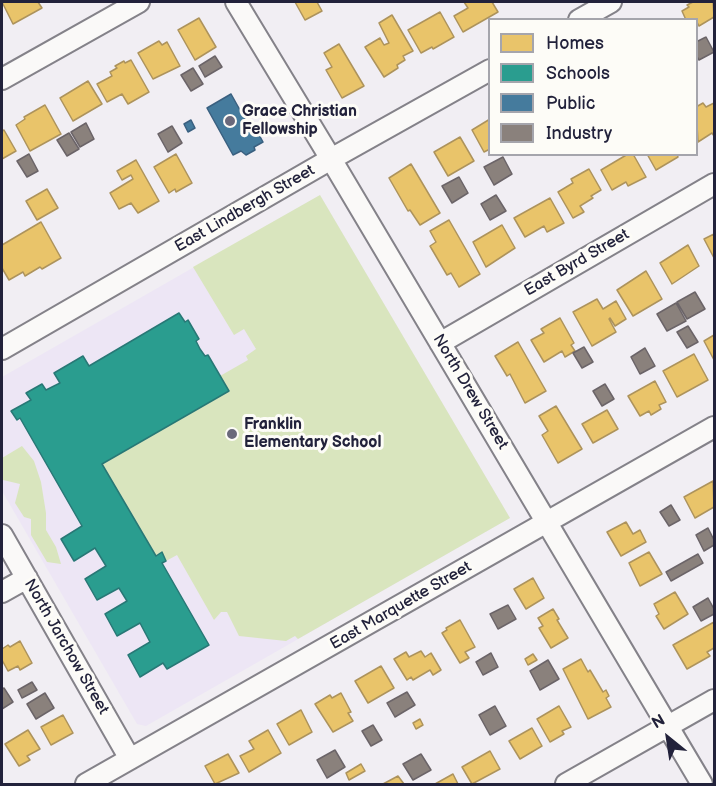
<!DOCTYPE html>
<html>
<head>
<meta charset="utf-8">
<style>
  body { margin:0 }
  #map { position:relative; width:716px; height:786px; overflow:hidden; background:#f1eef3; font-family:"Balsamiq Sans",sans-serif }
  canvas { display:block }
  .frame { position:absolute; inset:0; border:3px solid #22223b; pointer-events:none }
  .legend { position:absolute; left:488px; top:18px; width:210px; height:138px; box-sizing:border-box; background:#fdfcf7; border:2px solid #a5a5ac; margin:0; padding:8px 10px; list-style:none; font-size:18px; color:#22223b }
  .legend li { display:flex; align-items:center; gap:12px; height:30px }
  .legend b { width:30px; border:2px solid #a5a5ac }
  .north { position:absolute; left:638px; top:708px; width:60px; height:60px; -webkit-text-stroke:4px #fdfcf7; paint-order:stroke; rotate:330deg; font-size:16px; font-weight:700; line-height:24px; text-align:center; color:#22223b }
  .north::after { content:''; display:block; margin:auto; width:21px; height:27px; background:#22223b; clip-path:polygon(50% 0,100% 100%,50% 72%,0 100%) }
</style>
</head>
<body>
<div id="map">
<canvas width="716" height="786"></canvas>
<div class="frame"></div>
<ul class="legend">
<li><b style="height:16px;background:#e9c46a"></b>Homes</li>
<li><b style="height:16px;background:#2a9d8f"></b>Schools</li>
<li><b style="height:16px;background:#457b9d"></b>Public</li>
<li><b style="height:16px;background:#8a817c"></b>Industry</li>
</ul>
<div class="north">N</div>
</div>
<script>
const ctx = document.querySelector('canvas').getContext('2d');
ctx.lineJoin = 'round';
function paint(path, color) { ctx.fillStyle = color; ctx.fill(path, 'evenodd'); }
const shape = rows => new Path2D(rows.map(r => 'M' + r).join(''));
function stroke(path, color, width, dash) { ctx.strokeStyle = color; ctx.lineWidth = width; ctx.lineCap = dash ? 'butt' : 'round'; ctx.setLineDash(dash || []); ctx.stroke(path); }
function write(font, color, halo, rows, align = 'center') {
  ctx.font = font + ' "Balsamiq Sans",sans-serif'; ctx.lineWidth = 6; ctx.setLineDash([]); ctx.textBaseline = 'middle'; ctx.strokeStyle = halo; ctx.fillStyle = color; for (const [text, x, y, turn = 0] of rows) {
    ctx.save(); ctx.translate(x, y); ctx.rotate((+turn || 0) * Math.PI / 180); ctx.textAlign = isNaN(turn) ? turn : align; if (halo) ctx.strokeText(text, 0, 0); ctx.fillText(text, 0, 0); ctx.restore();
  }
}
paint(shape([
  [320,195,510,518,146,726,137,724,2,491,2,377]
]), '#ede6f5');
paint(shape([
  [320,195,510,518,298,639,295,636,286,641,239,636,227,612,221,612,214,620,177,555,166,561,162,553,156,556,102,464,228,391,220,376,248,360,246,356,256,349,244,329,234,335,193,267],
  [22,446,34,461,41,482,46,513,46,530,56,547,61,564,47,562,31,535,31,519,24,517,15,503,20,484,3,480,2,458]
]), '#d9e5be');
const homes = shape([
  [2,2,38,2,42,8,13,24,2,2],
  [295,2,317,2,322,11,305,20,295,2],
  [464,2,492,2,498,12,463,32,454,16,468,8,464,2],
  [693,2,713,2,714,17,699,26,696,20,686,20,682,11,689,7,687,5,693,2],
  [440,12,454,37,433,49,432,47,421,53,408,30,440,12],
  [392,15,413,51,403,56,405,60,397,65,398,68,384,77,365,47,380,38,384,45,389,43,379,23,392,15],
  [199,18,216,47,195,60,178,30,199,18],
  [159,41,162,45,167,42,180,66,153,79,138,53,159,41],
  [339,44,364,86,342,98,326,70,332,67,324,53,339,44],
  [131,60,149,92,128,104,122,94,107,102,97,84,112,76,110,72,117,68,115,66,124,61,125,63,131,60],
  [88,81,102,104,73,121,60,98,88,81],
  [703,103,706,107,714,103,714,136,712,133,698,142,696,107,703,103],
  [45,105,61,134,30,151,16,125,25,119,24,117,45,105],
  [490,119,490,149,484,152,472,130,490,119],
  [4,130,16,151,2,159,2,131,4,130],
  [460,137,474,161,448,176,434,152,460,137],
  [176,154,192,183,176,192,175,189,169,193,154,167,176,154],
  [628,154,633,154,646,177,628,186,626,182,612,190,601,170,628,154],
  [647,154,677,154,678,157,656,170,647,154],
  [136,160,159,201,138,213,131,203,119,209,110,193,133,179,131,175,122,180,117,171,136,160],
  [411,164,440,213,420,225,410,210,408,211,389,178,411,164],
  [589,169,601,190,591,196,593,198,580,206,584,212,573,218,558,192,573,183,571,179,589,169],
  [47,189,58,208,37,220,26,201,47,189],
  [550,198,564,223,547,232,544,226,525,237,514,218,550,198],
  [449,220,480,274,459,287,451,273,447,275,430,246,436,242,430,231,449,220],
  [41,222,61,258,42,269,40,267,25,276,23,272,9,280,2,268,2,245,41,222],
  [502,225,515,248,486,267,473,242,502,225],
  [714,234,714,258,704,239,714,234],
  [688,245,699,266,672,284,660,263,688,245],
  [646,271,662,299,633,316,617,290,646,271],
  [597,299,603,309,616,301,626,319,615,326,610,318,609,319,616,332,592,346,573,312,597,299],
  [560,318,574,343,571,345,575,351,565,357,562,351,544,362,531,340,544,333,541,329,560,318],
  [714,335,714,360,704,341,714,335],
  [518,342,546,391,525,403,510,374,507,376,495,356,518,342],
  [694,354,708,380,677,397,663,371,694,354],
  [655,381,666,402,659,405,661,409,651,415,649,411,640,416,628,396,655,381],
  [556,406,582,449,558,463,542,435,548,431,539,416,556,406],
  [607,410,618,429,593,443,582,424,607,410],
  [713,481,714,507,695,518,684,497,713,481],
  [626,522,633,534,640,530,646,542,621,556,607,532,626,522],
  [649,552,662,574,640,586,629,563,649,552],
  [533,578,544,598,526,609,514,589,533,578],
  [675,592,688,614,664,629,656,616,659,614,654,604,675,592],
  [553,609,559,619,557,620,568,638,551,648,539,628,543,626,538,618,553,609],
  [460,620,475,647,465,652,469,658,460,663,442,633,447,630,446,628,460,620],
  [714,622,714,648,707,652,710,656,687,669,673,645,714,622],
  [20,641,32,663,20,670,18,666,8,671,2,660,2,649,8,645,10,647,20,641],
  [421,651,425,657,431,653,441,670,433,675,430,670,413,680,411,677,407,680,394,659,406,652,409,657,421,651],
  [533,654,537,660,528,665,525,659,533,654],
  [581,659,588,672,590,670,603,692,606,690,609,696,606,698,611,707,588,719,563,669,581,659],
  [381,666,394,688,368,703,355,681,381,666],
  [341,693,351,712,348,713,353,721,333,732,315,704,330,695,332,698,341,693],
  [559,706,571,727,562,731,564,734,550,742,537,719,559,706],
  [301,710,312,732,289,745,277,724,301,710],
  [63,715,73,733,51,745,41,727,63,715],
  [420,719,423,725,416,729,413,723,420,719],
  [532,728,542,746,520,759,509,741,532,728],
  [28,730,40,749,27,756,30,760,19,766,5,744,28,730],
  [268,730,281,753,249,772,240,756,254,749,249,741,268,730],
  [490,751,500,769,472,784,462,767,490,751],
  [228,754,239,773,215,784,205,766,228,754],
  [361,764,365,771,349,780,346,773,361,764],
  [453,774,458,784,435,784,453,774],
  [398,776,404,784,383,784,398,776]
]);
paint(homes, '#e9c46a');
stroke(homes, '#ad935c', 1.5);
const schools = shape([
  [179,313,185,322,188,320,199,339,196,341,200,349,205,356,208,355,229,391,102,464,156,556,162,552,166,561,162,563,209,645,167,669,163,663,140,677,128,655,150,642,140,623,117,636,105,614,127,601,119,588,97,600,85,579,106,566,95,548,74,561,61,539,82,526,20,418,17,420,11,411,31,400,26,393,42,384,46,390,60,383,54,373,83,356,89,366,179,313]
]);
paint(schools, '#2a9d8f');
stroke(schools, '#287876', 1.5);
const public = shape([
  [231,94,254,135,258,133,263,142,254,147,255,150,246,155,241,151,233,155,207,108,231,94],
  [191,120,195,128,188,132,184,124,191,120]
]);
paint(public, '#457b9d');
stroke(public, '#3a6080', 1.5);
const industry = shape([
  [706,37,714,52,699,60,696,55,696,42,706,37],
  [215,56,222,67,205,77,199,66,215,56],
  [193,68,203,84,191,91,181,75,193,68],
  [86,123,94,139,80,147,71,132,86,123],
  [172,126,182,143,168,152,158,134,172,126],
  [69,133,79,149,67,156,57,140,69,133],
  [29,154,38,171,27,177,17,161,29,154],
  [503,157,512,174,494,185,484,167,503,157],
  [459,177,468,193,452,203,442,186,459,177],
  [496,195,506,211,490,220,481,204,496,195],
  [695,292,705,309,687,319,677,302,695,292],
  [676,303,686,321,667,331,657,314,676,303],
  [688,326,698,342,687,348,677,332,688,326],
  [584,347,593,362,582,368,573,353,584,347],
  [645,348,655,366,640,374,631,357,645,348],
  [605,384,614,399,602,406,593,391,605,384],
  [671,505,680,520,669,526,660,512,671,505],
  [708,528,714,540,714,545,704,551,696,535,708,528],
  [698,554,703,563,671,581,666,572,698,554],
  [708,598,714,609,714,614,701,621,693,607,708,598],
  [508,605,516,619,498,629,490,614,508,605],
  [491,653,498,667,483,675,476,662,491,653],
  [548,660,559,679,540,690,530,671,548,660],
  [32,682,37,690,22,698,18,690,32,682],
  [4,688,13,702,2,709,2,689,4,688],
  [407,692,415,705,395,717,387,703,407,692],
  [45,693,54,708,36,719,27,704,45,693],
  [495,706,506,726,490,735,479,715,495,706],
  [373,725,382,740,371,746,362,731,373,725],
  [335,750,345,767,327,778,317,760,335,750],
  [421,754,431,770,413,780,403,764,421,754]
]);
paint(industry, '#8a817c');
stroke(industry, '#6b6468', 1.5);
const street = shape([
  [236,2,331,159,702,784],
  [579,20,611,2],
  [2,79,139,2],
  [440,343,714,184],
  [2,349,331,159,490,70],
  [2,535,130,759],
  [2,592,27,578],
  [86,784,714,427],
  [566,784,714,700]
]);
stroke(street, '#848289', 24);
stroke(street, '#faf9f8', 20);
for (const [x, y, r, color] of [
  [230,121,6,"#6a697b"],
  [232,434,6,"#6a697b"]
]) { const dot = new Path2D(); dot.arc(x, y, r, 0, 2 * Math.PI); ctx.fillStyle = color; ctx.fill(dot); stroke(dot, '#fdfcf7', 2); }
write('bold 16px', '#22223b', '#fdfcf7', [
  ["Grace Christian",242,112],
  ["Fellowship",242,130],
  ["Franklin",244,425],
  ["Elementary School",244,443]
], 'left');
write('16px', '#22223b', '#fdfcf7', [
  ["East Lindbergh Street",245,209,-30],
  ["East Byrd Street",577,263,-30],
  ["North Drew Street",470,392,59],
  ["East Marquette Street",401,606,-30],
  ["North Jarchow Street",66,647,60]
]);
</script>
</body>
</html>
